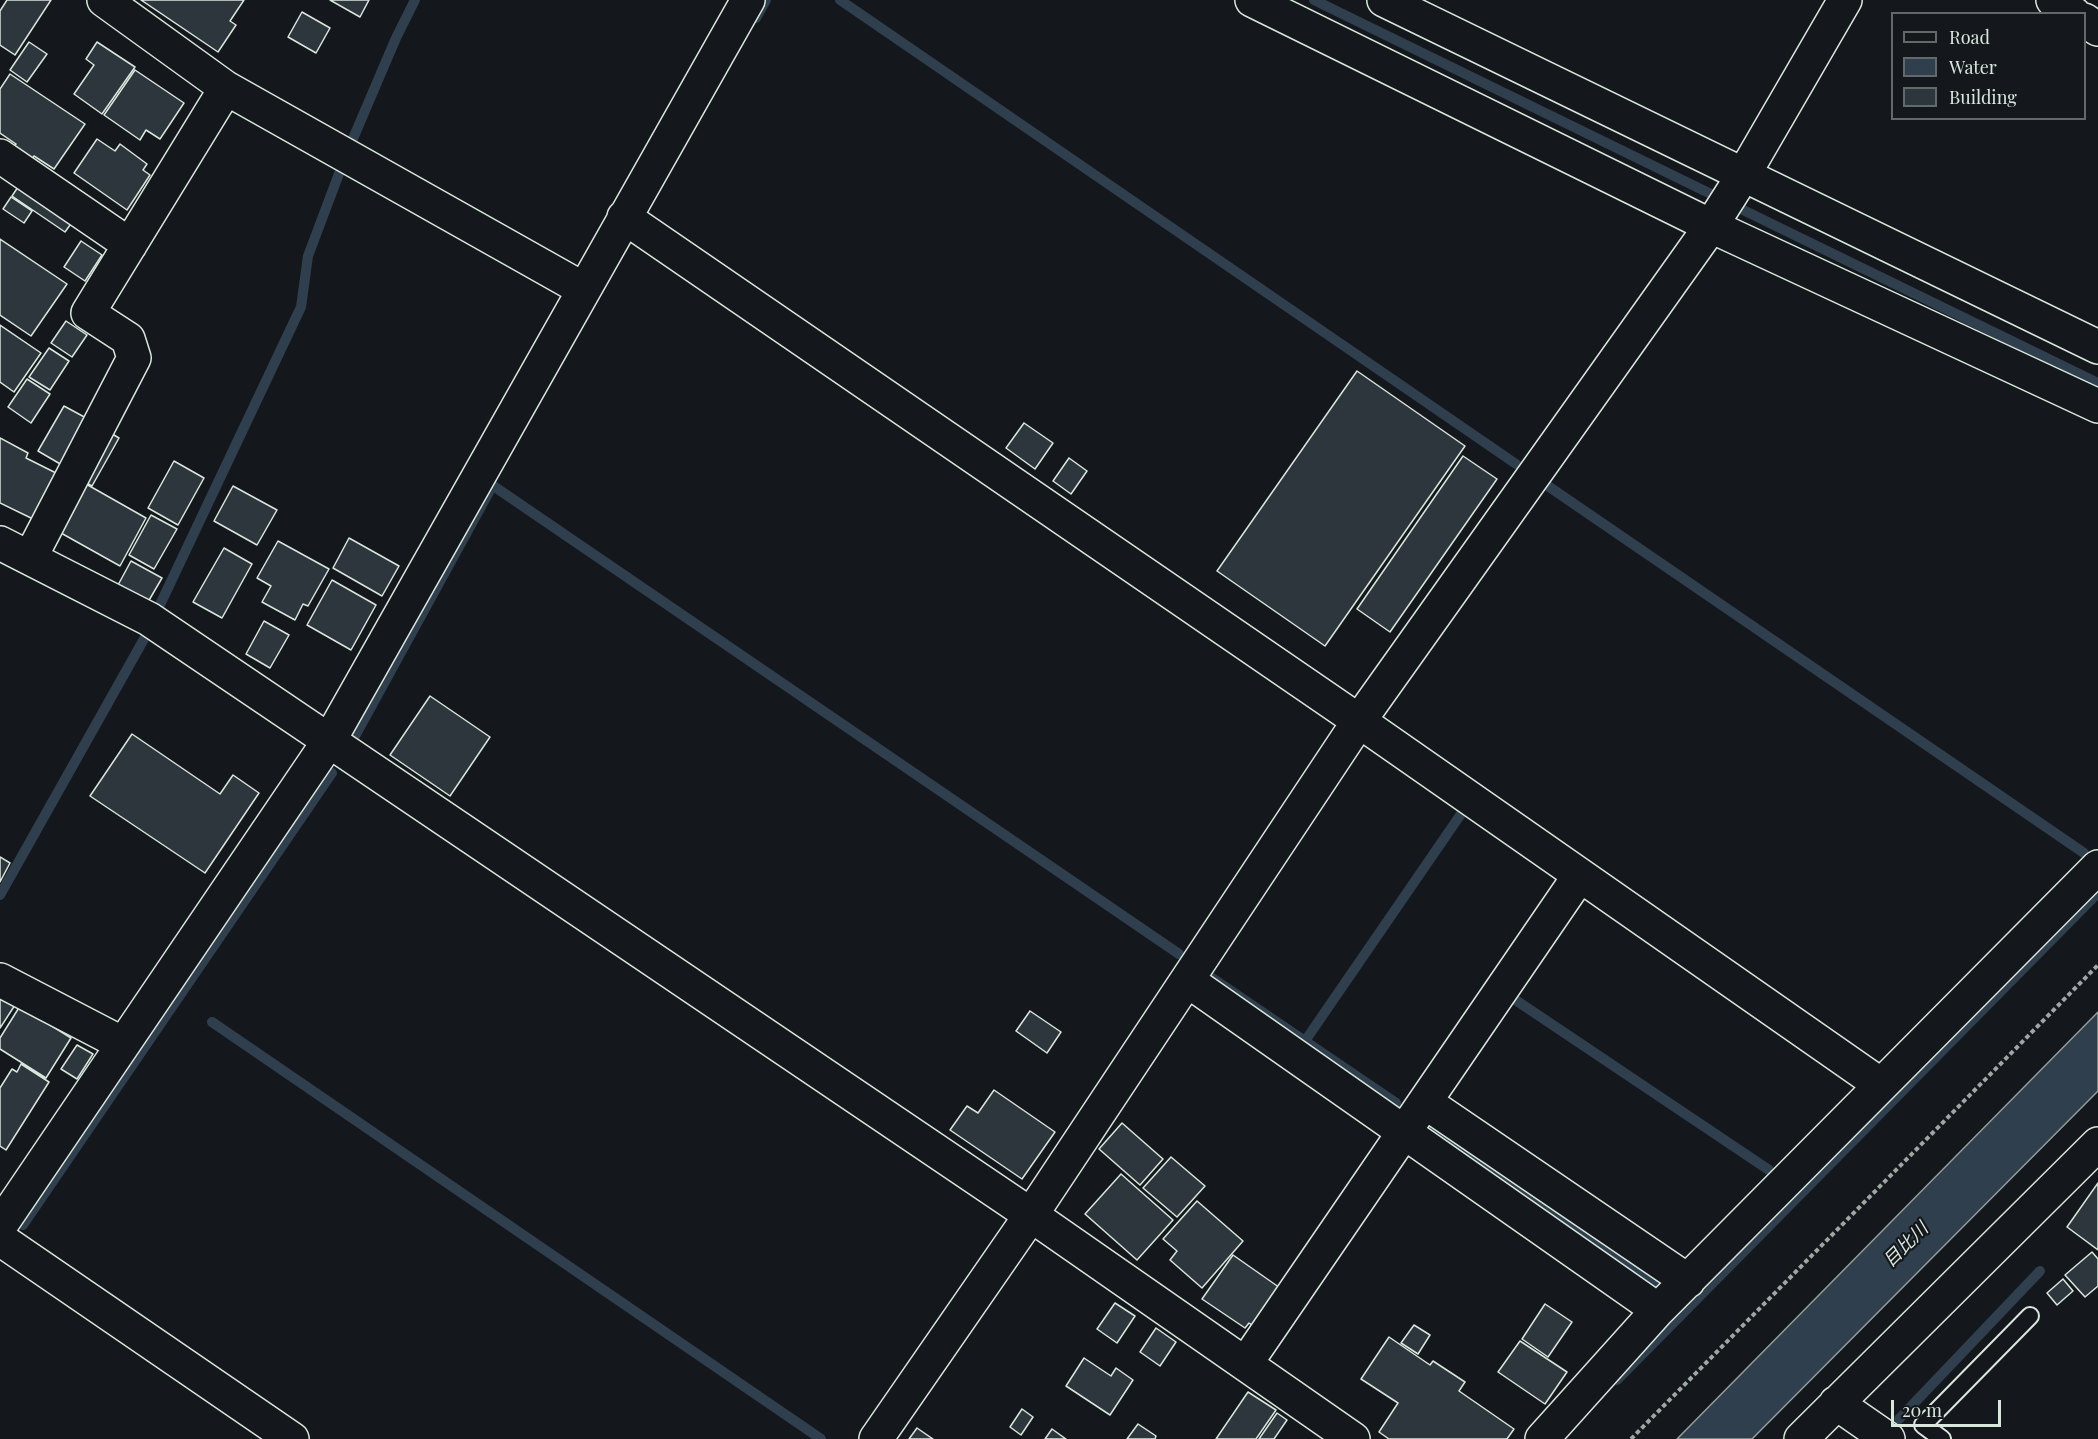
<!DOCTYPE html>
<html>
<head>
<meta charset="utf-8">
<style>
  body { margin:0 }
  #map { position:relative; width:2098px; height:1439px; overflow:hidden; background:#14181c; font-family:"Playfair Display",serif }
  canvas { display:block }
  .legend { position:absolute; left:1891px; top:12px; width:195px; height:108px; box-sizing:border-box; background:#14181c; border:2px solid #626a69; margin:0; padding:8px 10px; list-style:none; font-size:18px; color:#d8e6dc }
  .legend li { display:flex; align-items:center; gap:12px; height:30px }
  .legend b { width:30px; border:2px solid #626a69 }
  .scale { position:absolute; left:1891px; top:1400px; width:110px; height:27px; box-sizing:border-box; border:3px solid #d8e6dc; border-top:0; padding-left:8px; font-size:18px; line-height:21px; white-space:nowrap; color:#d8e6dc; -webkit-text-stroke:4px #14181c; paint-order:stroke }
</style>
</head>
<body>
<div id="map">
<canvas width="2098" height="1439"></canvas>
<ul class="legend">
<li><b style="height:8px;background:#14181c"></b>Road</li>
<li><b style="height:16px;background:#2f3f4d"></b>Water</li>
<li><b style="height:16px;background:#2c363c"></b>Building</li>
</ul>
<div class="scale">20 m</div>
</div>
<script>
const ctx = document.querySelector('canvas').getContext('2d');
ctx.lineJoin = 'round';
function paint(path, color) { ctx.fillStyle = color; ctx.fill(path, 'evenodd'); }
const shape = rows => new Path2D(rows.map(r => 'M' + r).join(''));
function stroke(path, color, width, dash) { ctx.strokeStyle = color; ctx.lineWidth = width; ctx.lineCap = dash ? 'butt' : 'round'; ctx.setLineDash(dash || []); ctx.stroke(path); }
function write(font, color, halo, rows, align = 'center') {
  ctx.font = font + ' "Playfair Display","Noto Sans JP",serif'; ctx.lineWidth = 4.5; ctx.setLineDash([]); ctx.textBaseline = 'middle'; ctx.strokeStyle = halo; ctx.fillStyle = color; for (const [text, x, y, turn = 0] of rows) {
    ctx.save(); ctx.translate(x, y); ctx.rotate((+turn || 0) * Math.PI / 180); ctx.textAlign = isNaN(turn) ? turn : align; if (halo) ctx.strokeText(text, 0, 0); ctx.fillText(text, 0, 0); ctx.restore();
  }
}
const water = shape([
  [2098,1012,2098,1091,1752,1439,1677,1439,2098,1012]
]);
paint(water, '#2f3f4d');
stroke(water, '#939e99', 1.5);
stroke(shape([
  [840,0,1516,464],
  [1314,0,1713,195],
  [756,18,766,0],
  [352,141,396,38,415,0],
  [1739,208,2098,383],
  [1545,484,2084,853],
  [492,485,1179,954],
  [158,609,301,307,308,256,340,171],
  [355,736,489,492],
  [0,895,144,639],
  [1209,976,1396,1103],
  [1514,999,1769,1170],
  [212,1022,821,1439],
  [1305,1041,1461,814],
  [1434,1129,1661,1284],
  [23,1225,332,773],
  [1617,1380,2098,893],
  [1899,1419,2040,1271]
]), '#2f3f4d', 10);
const building = shape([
  [7,0,51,0,15,55,0,45,0,11,7,0],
  [141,0,244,0,230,21,236,25,218,52,141,0],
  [330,0,369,0,360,17,330,0],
  [302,12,330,28,316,53,288,37,302,12],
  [29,42,47,54,27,82,10,70,29,42],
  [97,42,135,67,102,114,74,94,94,65,86,59,97,42],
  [135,70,184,103,160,139,146,130,140,140,104,115,135,70],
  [10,74,85,124,54,169,34,156,31,160,13,148,16,144,0,133,0,89,10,74],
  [97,139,115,151,120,144,147,164,143,170,150,175,127,210,74,173,97,139],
  [24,178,78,214,65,232,12,196,24,178],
  [11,197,32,211,24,223,3,209,11,197],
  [0,239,67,284,31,336,0,315,0,239],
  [81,241,102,255,85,281,64,267,81,241],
  [66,321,87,335,72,357,51,343,66,321],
  [0,325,41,353,14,392,0,382,0,325],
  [49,348,69,361,50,390,29,377,49,348],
  [1357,371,1465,446,1325,646,1217,571,1357,371],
  [27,379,50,394,31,423,8,407,27,379],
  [64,406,88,419,62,465,38,451,64,406],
  [1024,423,1053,443,1035,469,1006,448,1024,423],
  [104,429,119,438,92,486,77,478,104,429],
  [0,438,28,453,26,458,56,473,33,519,0,503,0,438],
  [1463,456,1497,479,1390,632,1357,609,1463,456],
  [1069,458,1087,471,1071,494,1053,481,1069,458],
  [174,461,204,478,178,525,148,508,174,461],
  [79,480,146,518,120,566,52,528,79,480],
  [233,486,277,510,257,545,214,521,233,486],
  [151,515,177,529,154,569,129,555,151,515],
  [349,538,399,566,382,596,333,568,349,538],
  [278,541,329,569,308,606,303,604,295,620,262,602,271,586,257,578,278,541],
  [224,548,252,564,222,618,193,602,224,548],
  [131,561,162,578,148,602,118,585,131,561],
  [332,580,376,605,351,650,307,625,332,580],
  [264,621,289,635,270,668,246,654,264,621],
  [430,696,490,737,450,796,390,755,430,696],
  [132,734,220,794,233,775,259,793,205,873,90,796,132,734],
  [0,857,10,863,0,882,0,857],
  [0,995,15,1005,0,1028,0,995],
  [20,1006,71,1038,46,1078,0,1049,0,1038,20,1006],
  [1030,1011,1061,1032,1047,1053,1016,1031,1030,1011],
  [77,1045,93,1054,77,1079,61,1069,77,1045],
  [21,1064,49,1082,6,1150,0,1146,0,1088,12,1069,17,1072,21,1064],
  [994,1090,1055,1132,1022,1179,950,1130,967,1106,978,1113,994,1090],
  [1122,1123,1163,1159,1140,1185,1099,1149,1122,1123],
  [1171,1157,1205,1186,1177,1217,1143,1188,1171,1157],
  [1121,1174,1173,1220,1137,1260,1085,1214,1121,1174],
  [2098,1183,2098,1250,2067,1227,2098,1183],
  [1197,1201,1243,1241,1202,1288,1170,1260,1177,1251,1163,1239,1197,1201],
  [2092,1252,2098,1259,2098,1286,2085,1297,2065,1275,2092,1252],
  [1233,1255,1283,1290,1257,1329,1249,1323,1245,1328,1202,1299,1233,1255],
  [2063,1279,2073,1291,2057,1305,2047,1293,2063,1279],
  [1115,1303,1135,1316,1117,1343,1097,1329,1115,1303],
  [1545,1304,1572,1322,1548,1357,1522,1339,1545,1304],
  [1414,1325,1430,1335,1418,1354,1401,1343,1414,1325],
  [1156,1328,1176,1342,1160,1366,1140,1352,1156,1328],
  [1389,1337,1430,1365,1433,1361,1465,1382,1459,1391,1514,1429,1507,1439,1389,1439,1379,1432,1398,1403,1361,1379,1389,1337],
  [1520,1341,1567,1372,1545,1404,1498,1372,1520,1341],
  [1084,1358,1111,1376,1116,1368,1133,1380,1110,1415,1066,1386,1084,1358],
  [1248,1392,1276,1410,1256,1439,1216,1439,1248,1392],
  [1022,1409,1033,1417,1021,1435,1010,1427,1022,1409],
  [1277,1413,1287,1420,1274,1439,1259,1439,1277,1413],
  [1138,1424,1156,1436,1155,1439,1127,1439,1138,1424],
  [917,1428,933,1439,909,1439,917,1428],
  [1052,1429,1066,1439,1045,1439,1052,1429]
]);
paint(building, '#2c363c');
stroke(building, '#d8e6dc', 1.5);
const lane = shape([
  [1942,1439,1923,1425,2030,1316]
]);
const street = shape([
  [104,0,226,88,583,289],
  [1252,0,1711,226,2098,406],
  [1384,0,2098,347],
  [0,156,130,245],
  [624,217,1359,721,1881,1085],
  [0,543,149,619,1031,1215,1353,1439],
  [30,558,134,358,128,339,88,313,226,88],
  [0,980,123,1044],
  [1187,980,1658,1310],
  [1425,1102,1688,1281],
  [0,1226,329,741,748,0],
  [0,1239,292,1439],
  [1246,1363,1580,875],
  [1836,1403,1888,1439],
  [876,1439,1031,1215,1359,721,1711,226,1744,174,1845,0],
  [1542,1439,1658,1310,2098,867],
  [1801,1439,2098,1144]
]);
const secondary = shape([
  [2053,0,2074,14],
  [2084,20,2098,29]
]);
stroke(lane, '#d8e6dc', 20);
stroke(street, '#d8e6dc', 36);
stroke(secondary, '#d8e6dc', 36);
stroke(shape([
  [1631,1439,2098,965]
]), '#9da8a2', 4, [4.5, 3]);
stroke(lane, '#14181c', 16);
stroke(street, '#14181c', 33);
stroke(secondary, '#14181c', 33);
write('italic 18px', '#d8e6dc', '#14181c', [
  ["目比川",1906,1245,-45]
]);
</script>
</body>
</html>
